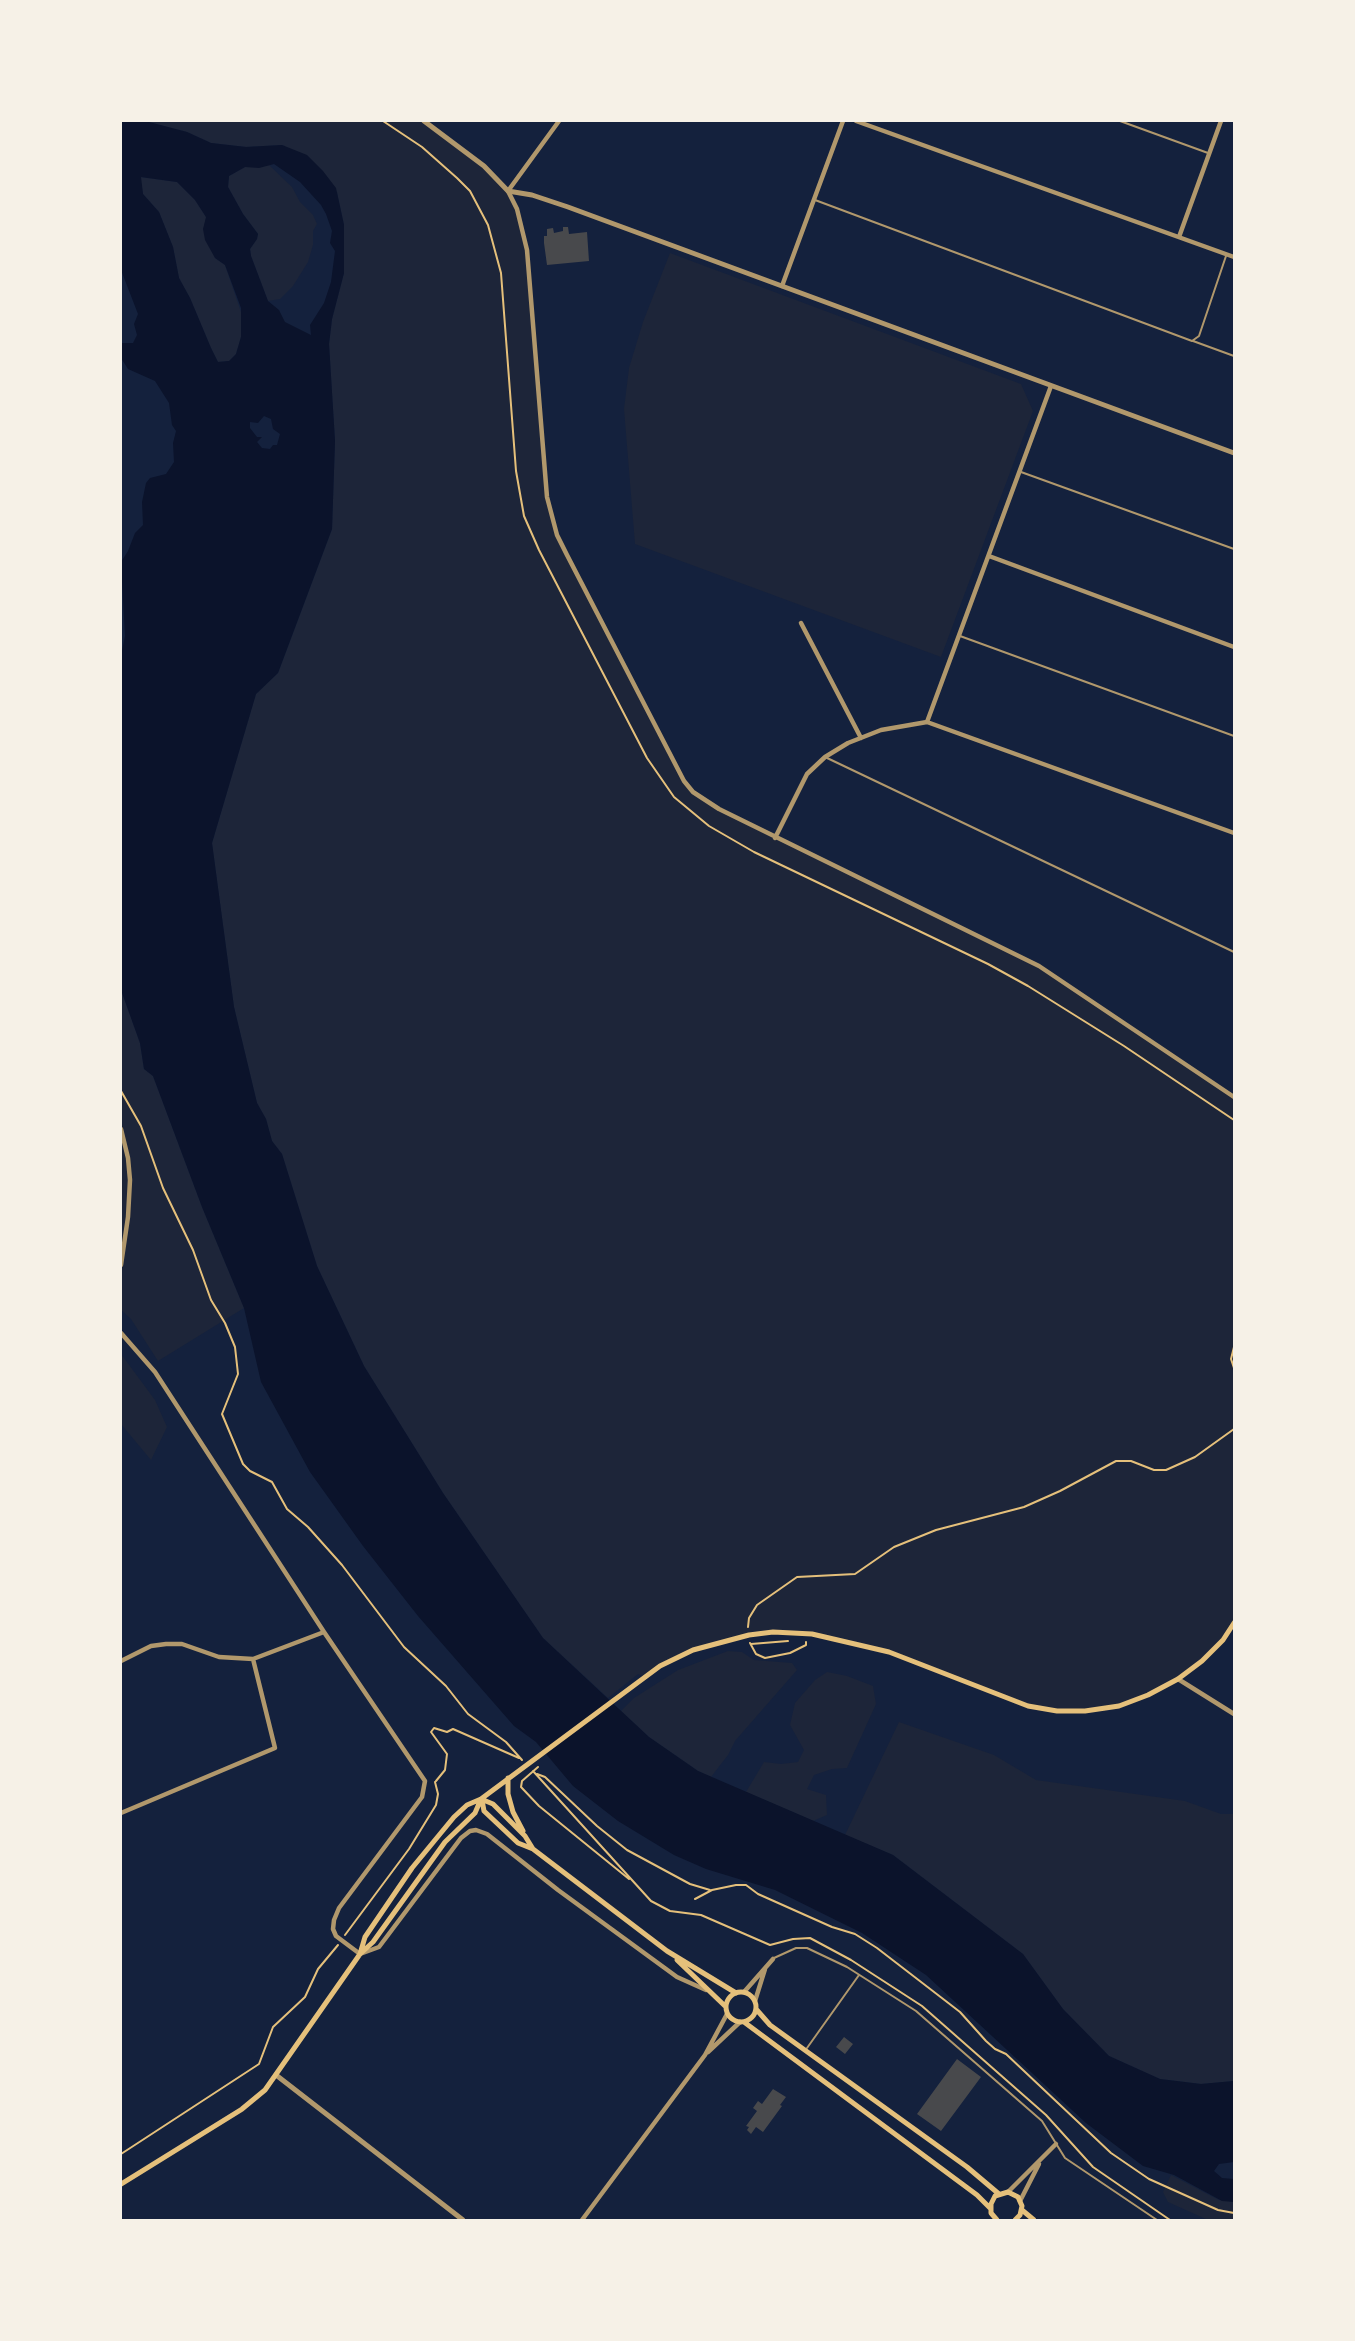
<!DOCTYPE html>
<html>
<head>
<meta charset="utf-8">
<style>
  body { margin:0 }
  #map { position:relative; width:1355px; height:2341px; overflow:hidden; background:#14213d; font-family:"Sofia Sans Condensed",sans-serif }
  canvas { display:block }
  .frame { position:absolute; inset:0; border:122px solid #f6f1e7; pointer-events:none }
</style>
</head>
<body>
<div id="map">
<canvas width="1355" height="2341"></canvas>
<div class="frame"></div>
</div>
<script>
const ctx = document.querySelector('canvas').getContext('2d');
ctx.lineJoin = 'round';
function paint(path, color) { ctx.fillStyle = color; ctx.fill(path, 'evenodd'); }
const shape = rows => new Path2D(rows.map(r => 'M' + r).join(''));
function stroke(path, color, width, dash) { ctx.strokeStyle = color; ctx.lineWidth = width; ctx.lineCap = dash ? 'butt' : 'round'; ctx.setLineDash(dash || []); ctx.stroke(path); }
paint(shape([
  [145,121,424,121,467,152,508,191,524,230,547,497,557,534,684,781,705,801,1039,966,1234,1097,1234,1623,1223,1640,1178,1679,1119,1706,1057,1711,1028,1706,889,1652,831,1637,773,1632,693,1650,645,1677,638,1674,608,1698,543,1638,443,1493,364,1366,317,1266,282,1154,272,1141,266,1119,257,1103,234,1007,212,843,256,694,278,673,332,529,335,441,329,344,332,319,344,273,344,225,337,192,283,145,246,147,211,143,187,132],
  [269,165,292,187,300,202,313,215,317,224,313,231,313,245,308,262,293,286,280,299,268,301,251,256,250,249,257,239,258,234,243,214,228,187,229,176,245,167],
  [140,177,177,182,195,200,206,217,215,258,225,265,241,312,241,337,236,354,229,361,218,362,211,348,190,298,179,278,173,247,159,212,143,194],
  [670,253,1021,384,1033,411,941,657,635,544,624,409,629,368,643,322],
  [121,990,140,1043,144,1069,153,1076,202,1207,244,1308,158,1361,131,1319,121,1310],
  [121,1354,155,1400,167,1427,151,1460,121,1424],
  [728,1651,742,1652,754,1660,792,1663,797,1670,735,1741,728,1755,711,1777,698,1771,649,1737,621,1711,634,1698,678,1670],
  [827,1672,847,1676,873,1686,876,1704,847,1768,832,1769,814,1775,807,1789,826,1795,827,1815,813,1821,746,1792,764,1762,781,1764,798,1762,804,1750,790,1725,795,1703,815,1680],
  [899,1722,994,1755,1036,1780,1185,1801,1221,1814,1234,1814,1234,2081,1201,2084,1160,2079,1109,2056,1063,2009,1023,1954,893,1855,845,1835],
  [1171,2175,1219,2200,1234,2201,1234,2220,1208,2220,1168,2202,1163,2192]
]), '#1d2539');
paint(shape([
  [145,121,187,132,211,143,246,147,282,145,307,155,323,171,336,188,344,225,344,273,332,319,329,344,335,441,332,529,278,673,256,694,212,843,234,1007,257,1103,266,1119,272,1141,282,1154,317,1266,364,1366,443,1493,543,1638,649,1737,698,1771,893,1855,1023,1954,1063,2009,1109,2056,1160,2079,1201,2084,1234,2081,1234,2162,1219,2164,1214,2171,1222,2178,1234,2179,1234,2202,1222,2201,1174,2175,1143,2166,1086,2123,926,1975,862,1933,775,1890,706,1869,674,1855,618,1821,573,1786,536,1742,514,1726,418,1616,363,1546,310,1472,261,1382,244,1308,202,1207,153,1076,144,1069,140,1043,121,990,121,656,125,636,121,562,128,551,135,533,143,525,142,502,146,483,150,478,166,474,174,462,173,443,176,431,172,425,169,403,155,381,128,369,121,358,121,343,133,343,137,335,134,324,138,314,121,270,121,122],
  [274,164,300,182,321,205,326,214,332,231,330,243,335,251,331,282,324,303,310,325,311,335,285,322,279,310,268,301,251,256,250,249,257,239,258,234,243,214,228,187,229,176,245,167,259,168],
  [141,177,177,182,195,200,206,217,203,229,205,240,215,258,225,265,241,308,241,337,236,354,229,361,218,362,211,348,190,298,179,278,173,247,159,212,143,194],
  [264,416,271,419,273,429,280,434,277,445,273,445,270,449,262,448,257,442,262,437,257,437,250,428,250,422,258,423]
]), '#0b132b');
paint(shape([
  [563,227,568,227,569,234,587,232,589,261,547,265,544,243,544,236,547,236,547,229,553,228,554,233,563,231],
  [844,2037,853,2044,845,2054,836,2047],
  [957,2059,981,2077,941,2131,917,2114],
  [773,2089,786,2097,780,2105,782,2106,763,2132,756,2127,751,2134,747,2130,749,2127,746,2126,757,2111,753,2108,758,2101,762,2104]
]), '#48494c');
stroke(shape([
  [383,121,422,147,457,178,470,191,488,225,501,273,516,471,524,516,539,550,647,758,674,797,709,826,754,852,988,964,1028,986,1124,1046,1234,1120],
  [121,1091,141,1126,163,1188,193,1250,211,1300,225,1323,235,1347,238,1374,222,1414,243,1464,250,1471,272,1482,287,1509,308,1527,342,1565,404,1647,446,1686,468,1714,506,1742,522,1760],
  [1234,1347,1231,1359,1234,1368],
  [748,1627,749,1618,757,1605,797,1577,855,1574,894,1547,936,1530,1024,1507,1060,1491,1116,1461,1131,1461,1154,1470,1166,1470,1195,1457,1234,1429],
  [750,1643,756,1654,765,1658,790,1653,806,1645,806,1642],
  [751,1644,788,1641],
  [538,1767,522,1781,521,1787,539,1806,629,1879],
  [533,1771,651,1901,670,1911,701,1915,770,1945,793,1939,810,1938,851,1960,922,2006,1046,2115,1093,2167,1170,2220],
  [537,1774,545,1777,597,1826,627,1850,690,1884,710,1890],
  [436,1781,445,1770,447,1754,431,1732,434,1728,447,1732,453,1729,519,1758],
  [695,1899,712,1890,736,1885,746,1885,758,1894,832,1927,855,1934,877,1948,960,2012,986,2041,995,2049,1006,2054,1111,2153,1149,2179,1218,2210,1234,2213],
  [345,1935,409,1849,436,1805,438,1794,435,1782],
  [121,2154,259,2064,273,2027,305,1997,318,1969,338,1945]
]), '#e5c07b', 2);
stroke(shape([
  [1120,121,1208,153],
  [815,200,1192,341,1199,336,1226,256],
  [1193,341,1234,356],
  [1021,472,1234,549],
  [960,636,1234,736],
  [825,757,1234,952],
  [774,1958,796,1948,807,1948,847,1967,916,2011,1042,2121,1065,2158,1157,2220],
  [807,2048,859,1975]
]), '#b1986c', 2);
stroke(shape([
  [559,121,508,191,517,209,527,250,547,497,557,535,567,555,684,781,693,792,719,809,1039,966,1234,1097],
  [856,121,1234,257],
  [1179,237,1221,121],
  [782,286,843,121],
  [989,556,1234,647],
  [801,623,861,738],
  [927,722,1051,386],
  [775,838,807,774,825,757,848,743,881,730,927,722,1234,833],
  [121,1129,128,1158,130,1180,128,1217,121,1265],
  [121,1333,155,1372,324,1632,425,1781,422,1797,339,1908,334,1920,333,1929,336,1936,360,1954,379,1947,461,1838,470,1831,476,1830,487,1834,558,1890,677,1977,706,1990],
  [121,1661,151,1646,166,1644,182,1644,219,1657,253,1659,324,1632],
  [1178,1679,1234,1714],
  [121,1813,275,1748,253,1659],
  [744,1992,773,1959],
  [755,2001,765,1969],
  [708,2052,740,2022],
  [1008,2192,1056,2144],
  [1020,2201,1039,2164],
  [582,2220,705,2055,727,2014]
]), '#b1986c', 4.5);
stroke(shape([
  [424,121,484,166,508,191,532,195,568,207,1234,453],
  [276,2075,463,2220]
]), '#b1986c', 5);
stroke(shape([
  [508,1778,508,1794,513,1812,523,1831],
  [481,1799,493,1804,525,1836,533,1849],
  [482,1800,484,1811,518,1843,533,1849,667,1951,736,1993],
  [360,1954,365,1937,412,1868,454,1817,467,1805,481,1799,660,1666,693,1650,749,1635,773,1632,812,1634,889,1652,1028,1706,1057,1711,1085,1711,1119,1706,1148,1695,1178,1679,1202,1661,1223,1640,1234,1623],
  [677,1960,725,2006],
  '726 2007a15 15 0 1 1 30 0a15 15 0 1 1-30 0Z',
  [756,2009,770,2025,967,2167,999,2194],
  [744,2022,977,2195,990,2208],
  [121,2184,242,2109,265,2090,360,1954,373,1942,445,1842,475,1813,481,1799],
  [1022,2210,1034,2220],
  [997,2220,991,2213,991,2204,995,2196,1008,2192,1018,2197,1022,2206,1020,2215,1015,2220]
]), '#e5c07b', 5);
</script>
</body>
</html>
